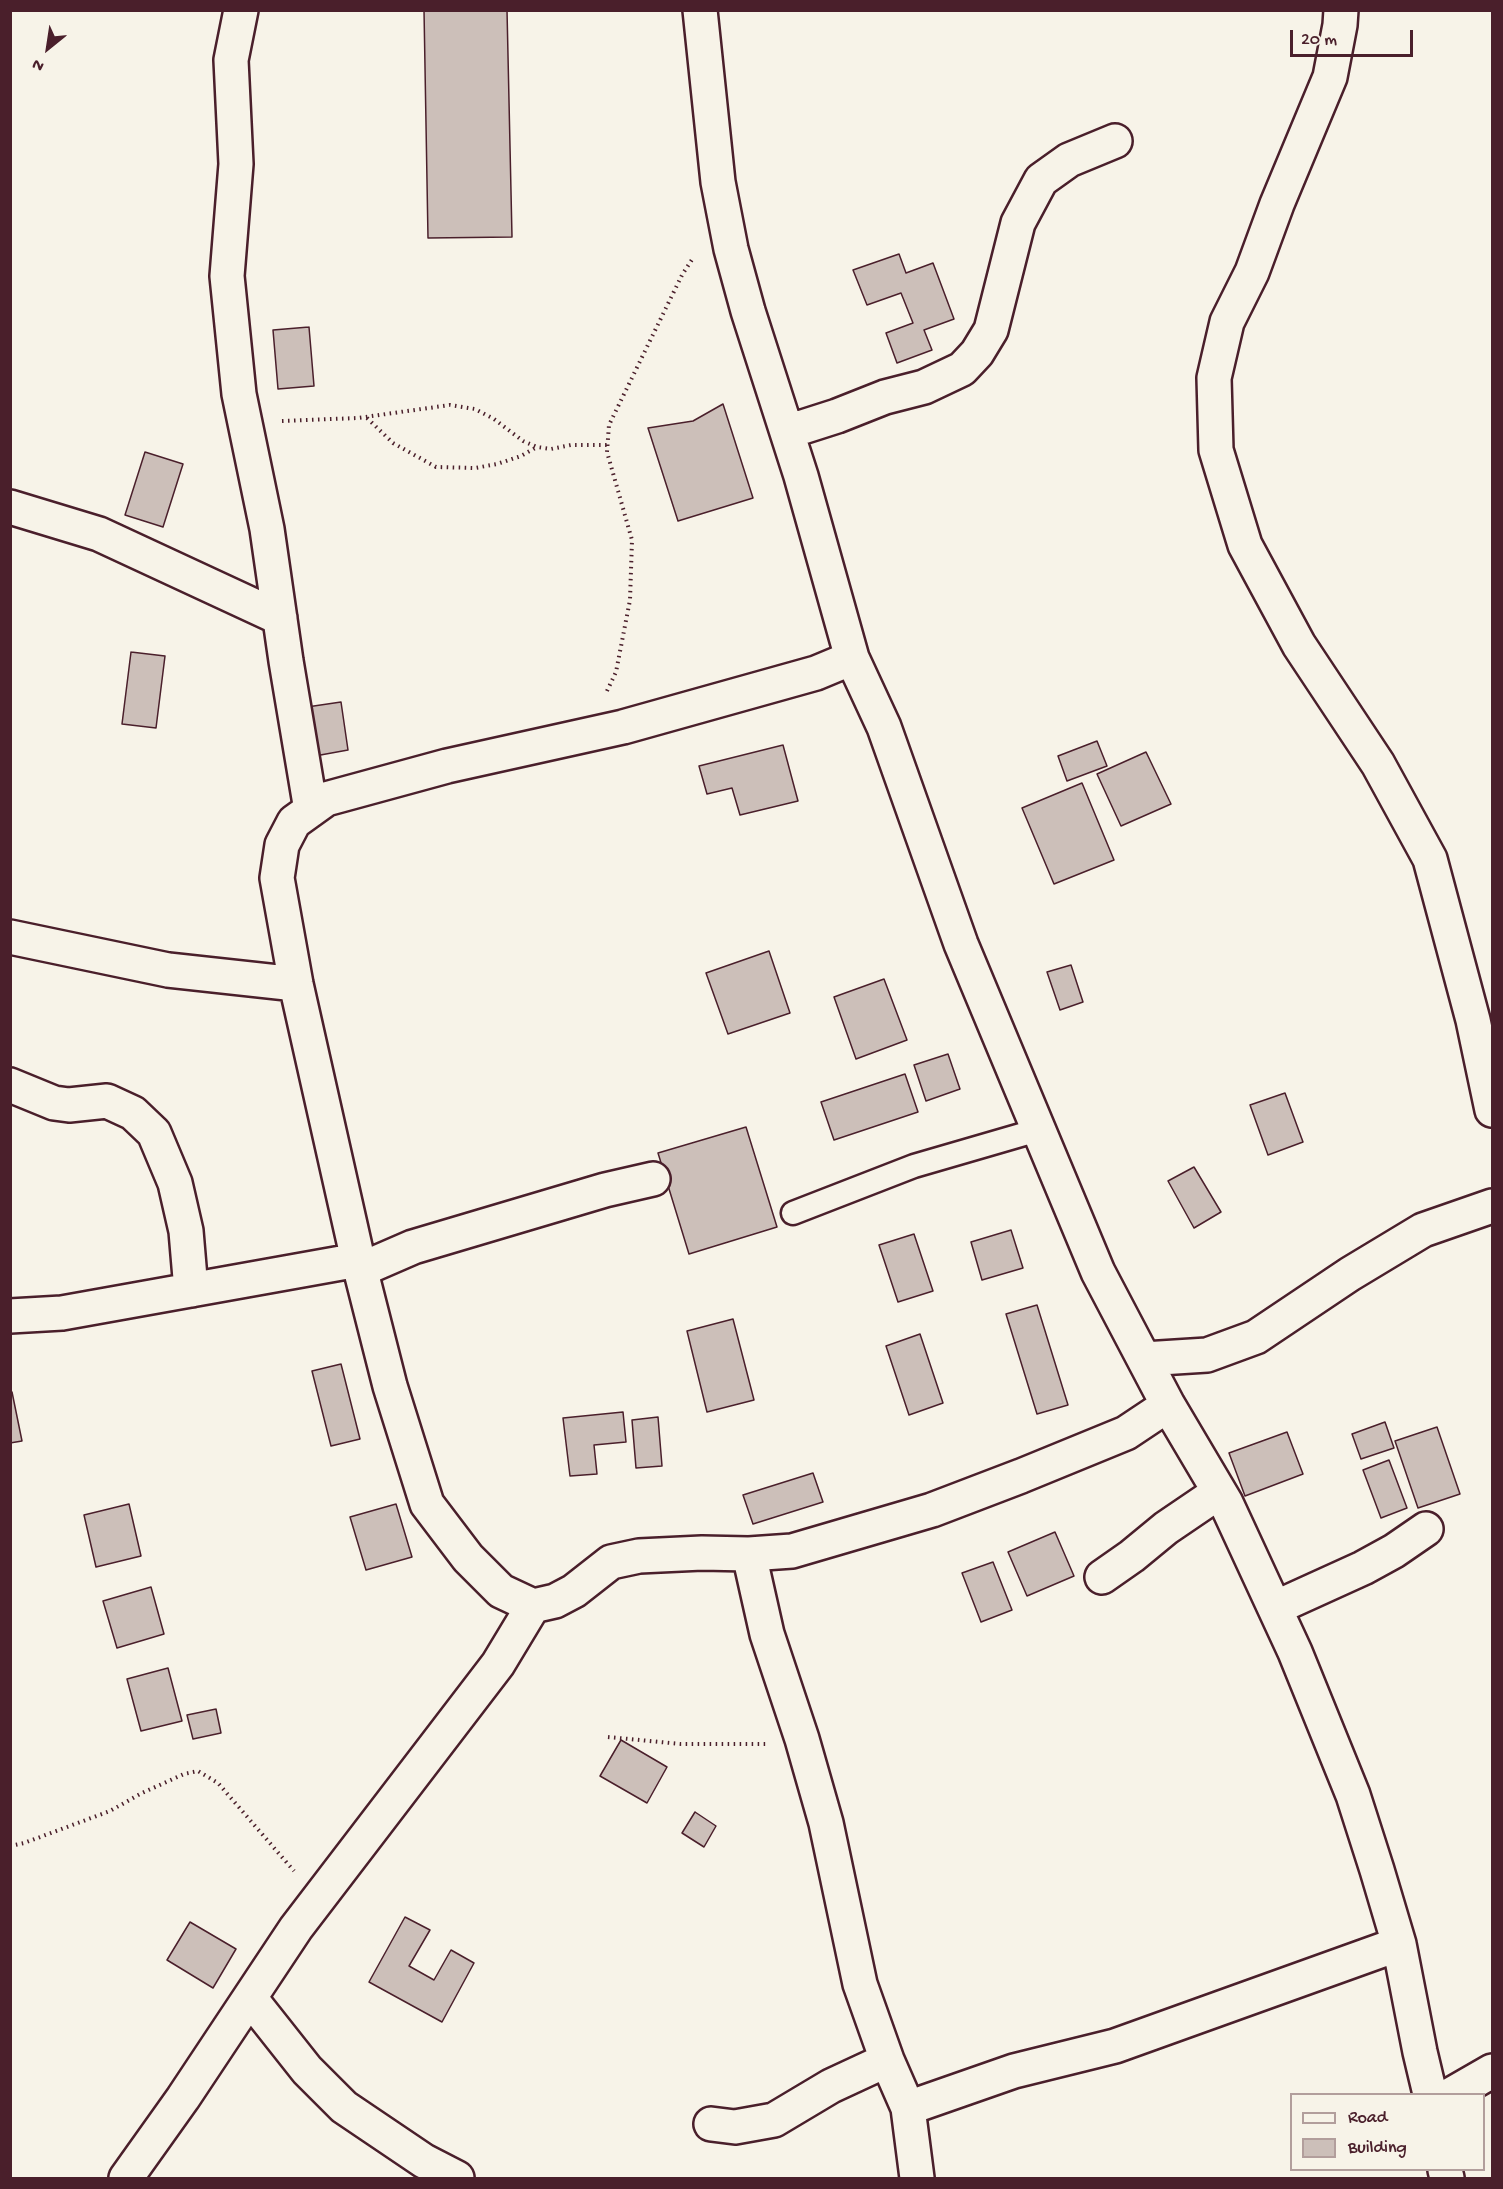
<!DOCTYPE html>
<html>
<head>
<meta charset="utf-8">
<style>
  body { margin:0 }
  #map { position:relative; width:1503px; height:2189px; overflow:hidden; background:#f7f3e8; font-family:"Gochi Hand",sans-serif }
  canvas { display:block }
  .frame { position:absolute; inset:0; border:12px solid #4a1f2b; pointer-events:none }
  .legend { position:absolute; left:1290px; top:2093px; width:195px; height:78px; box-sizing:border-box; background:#f7f3e8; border:2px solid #b29e9c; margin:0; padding:8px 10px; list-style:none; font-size:18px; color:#4a1f2b }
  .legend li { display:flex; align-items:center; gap:12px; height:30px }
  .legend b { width:30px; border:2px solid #b29e9c }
  .north { position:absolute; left:18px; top:18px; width:60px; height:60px; -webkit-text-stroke:4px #f7f3e8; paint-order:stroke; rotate:210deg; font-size:16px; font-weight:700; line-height:24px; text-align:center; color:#4a1f2b }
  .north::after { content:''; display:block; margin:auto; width:21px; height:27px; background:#4a1f2b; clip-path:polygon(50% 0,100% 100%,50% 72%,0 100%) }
  .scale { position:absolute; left:1290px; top:30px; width:123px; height:27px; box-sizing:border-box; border:3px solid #4a1f2b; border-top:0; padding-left:8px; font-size:18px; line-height:21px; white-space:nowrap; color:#4a1f2b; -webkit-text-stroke:4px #f7f3e8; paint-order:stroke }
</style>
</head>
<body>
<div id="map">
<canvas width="1503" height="2189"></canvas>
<div class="frame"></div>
<ul class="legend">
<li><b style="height:8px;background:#f7f3e8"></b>Road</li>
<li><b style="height:16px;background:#ccbfb9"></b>Building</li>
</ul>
<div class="north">N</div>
<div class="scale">20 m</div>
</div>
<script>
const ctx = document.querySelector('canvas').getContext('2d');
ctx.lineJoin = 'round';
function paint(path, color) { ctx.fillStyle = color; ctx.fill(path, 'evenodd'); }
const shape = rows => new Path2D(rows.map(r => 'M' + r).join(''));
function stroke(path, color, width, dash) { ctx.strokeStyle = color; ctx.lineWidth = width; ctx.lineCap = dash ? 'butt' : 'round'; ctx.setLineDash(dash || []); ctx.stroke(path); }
const building = shape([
  [424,10,507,10,512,237,428,238,424,10],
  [899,254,906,273,933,263,954,319,924,330,932,350,897,363,886,333,913,323,901,293,867,305,853,270,899,254],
  [309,327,314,386,278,389,273,330,309,327],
  [723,404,753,498,678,521,648,428,693,421,723,404],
  [145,452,183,464,163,527,125,515,145,452],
  [131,652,165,656,156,728,122,724,131,652],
  [341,702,348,750,315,756,307,707,341,702],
  [1097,741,1107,766,1067,781,1058,756,1097,741],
  [783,745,798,801,740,815,732,788,707,794,699,766,783,745],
  [1146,752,1171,804,1121,826,1097,774,1146,752],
  [1082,783,1114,860,1054,884,1022,808,1082,783],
  [769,951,790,1013,728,1034,706,973,769,951],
  [1071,965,1083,1002,1060,1010,1047,972,1071,965],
  [884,979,907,1040,856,1059,834,997,884,979],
  [948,1054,960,1089,926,1101,914,1065,948,1054],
  [905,1074,918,1112,834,1140,821,1102,905,1074],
  [1285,1093,1303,1142,1268,1155,1250,1105,1285,1093],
  [746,1127,777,1227,689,1254,658,1153,746,1127],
  [1194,1167,1221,1212,1194,1228,1168,1181,1194,1167],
  [1011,1230,1023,1268,982,1280,971,1242,1011,1230],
  [914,1234,933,1291,898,1302,879,1245,914,1234],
  [1037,1305,1068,1405,1037,1414,1006,1314,1037,1305],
  [733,1319,754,1400,707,1412,687,1331,733,1319],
  [920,1334,943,1403,909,1415,886,1346,920,1334],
  [341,1364,360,1439,331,1446,312,1371,341,1364],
  [12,1392,22,1441,10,1443,10,1393,12,1392],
  [623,1412,626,1442,594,1445,597,1474,570,1476,563,1418,623,1412],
  [658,1417,662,1466,636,1468,632,1420,658,1417],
  [1385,1422,1394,1448,1361,1459,1352,1434,1385,1422],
  [1437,1427,1460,1494,1418,1508,1395,1441,1437,1427],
  [1287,1432,1303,1474,1245,1496,1229,1453,1287,1432],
  [1389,1460,1407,1508,1381,1518,1363,1470,1389,1460],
  [813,1473,823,1502,753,1524,743,1495,813,1473],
  [129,1504,141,1556,96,1567,84,1515,129,1504],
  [396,1504,412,1557,366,1570,350,1517,396,1504],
  [1055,1532,1074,1576,1027,1596,1008,1552,1055,1532],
  [993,1562,1012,1610,981,1622,962,1573,993,1562],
  [151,1587,164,1634,117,1648,103,1601,151,1587],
  [168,1668,182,1721,141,1731,127,1679,168,1668],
  [216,1709,221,1733,193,1739,187,1715,216,1709],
  [621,1740,667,1767,647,1803,600,1776,621,1740],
  [695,1812,716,1826,704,1847,682,1833,695,1812],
  [405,1917,430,1930,409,1966,434,1980,451,1950,474,1963,442,2022,369,1982,405,1917],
  [190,1922,236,1949,213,1988,167,1960,190,1922]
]);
paint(building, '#ccbfb9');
stroke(building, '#4a1f2b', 1.5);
const lane = shape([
  [793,1213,914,1166,1038,1130]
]);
const street = shape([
  [241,10,231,60,236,164,227,276,239,394,267,529,286,661,311,810],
  [700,10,718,182,731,249,748,311,801,476,852,658,884,727,961,944,1098,1272,1168,1405,1226,1503,1295,1652,1353,1795,1377,1870,1399,1944,1420,2052,1430,2094],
  [1341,10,1340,25,1330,77,1277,204,1252,272,1227,322,1214,378,1216,450,1245,545,1299,645,1378,764,1430,859,1473,1020,1492,1110],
  [787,432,837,416,885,397,924,387,962,369,977,353,991,330,1018,223,1041,180,1069,160,1115,141],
  [10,507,99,534,280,618],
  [852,658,816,673,623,727,447,766,326,799,294,822,282,845,277,878,296,984,358,1260,390,1386,427,1504,468,1558,501,1591,533,1606,555,1601,574,1591,611,1562,639,1556,702,1553,749,1554,792,1551,932,1510,1021,1476,1126,1433,1168,1405],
  [10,937,168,970,296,984],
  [10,1085,54,1103,69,1105,107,1101,133,1113,154,1133,175,1183,186,1231,191,1290],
  [360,1270,413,1247,605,1190,653,1179],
  [10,1316,62,1313,358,1260],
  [1144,1359,1207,1355,1256,1337,1350,1274,1423,1230,1492,1206],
  [749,1554,767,1634,802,1739,826,1823,860,1984,887,2060,908,2108,917,2178],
  [1102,1577,1132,1556,1166,1528,1219,1492],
  [1275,1608,1363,1568,1394,1551,1426,1529],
  [250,1998,307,2070,344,2107,424,2161,457,2178],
  [1452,2094,1492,2071],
  [908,2108,1014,2071,1115,2046,1399,1944],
  [711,2124,735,2127,774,2120,831,2086,887,2060],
  [1445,2170,1447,2178],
  [126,2178,183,2098,296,1928,498,1664,533,1606]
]);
stroke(lane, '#4a1f2b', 27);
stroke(street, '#4a1f2b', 38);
stroke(shape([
  [367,418,393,443,436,467,475,468,497,464,521,456,537,447],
  [282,421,358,418,450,405,475,409,494,419,523,441,537,447,551,449,571,445,607,445],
  [607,691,616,672,630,600,632,540,607,452,609,425,682,275,693,258],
  [608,1737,681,1744,766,1744],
  [10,1846,24,1843,110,1811,142,1793,184,1774,198,1771,218,1783,294,1871]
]), '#4a1f2b', 4, [1.5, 4.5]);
stroke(lane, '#f7f3e8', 22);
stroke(street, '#f7f3e8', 33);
</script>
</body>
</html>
